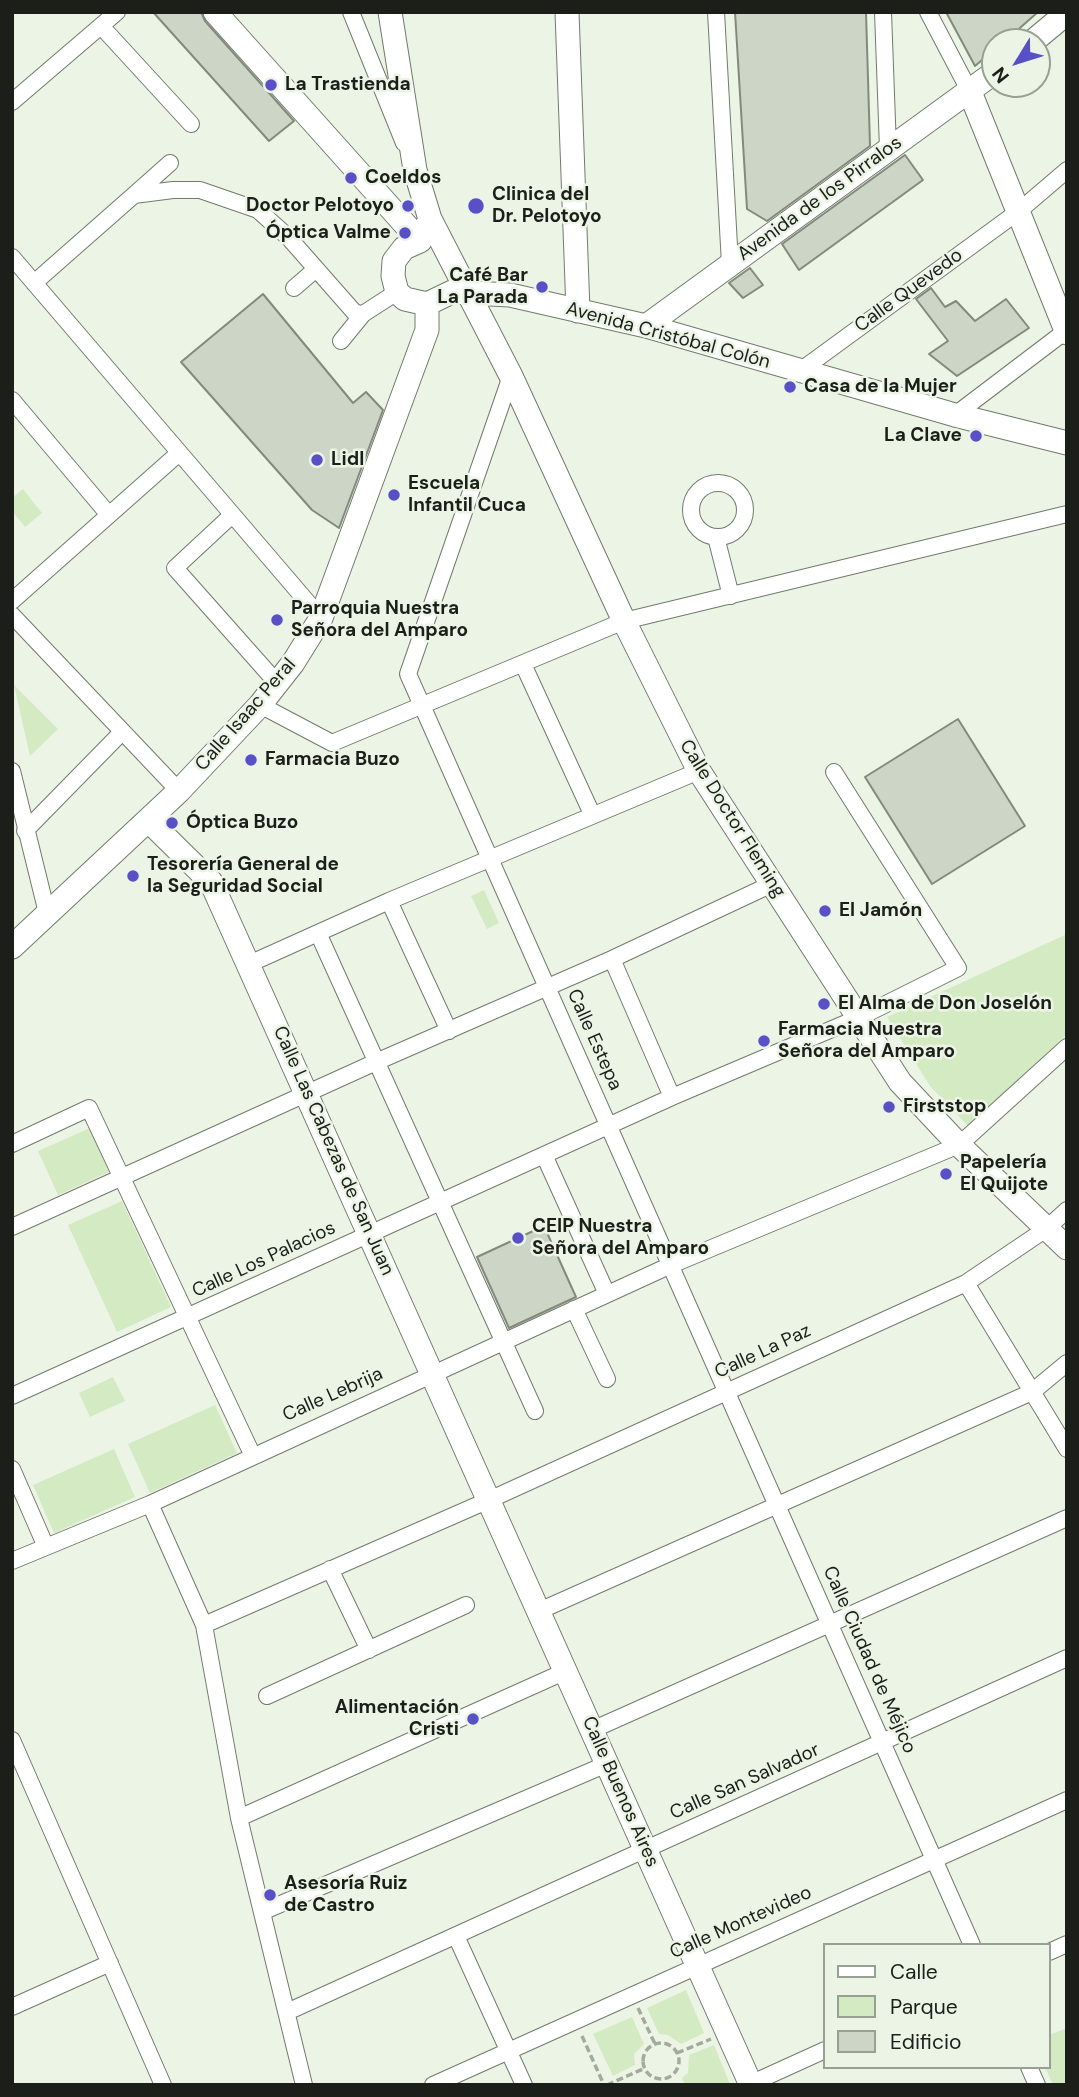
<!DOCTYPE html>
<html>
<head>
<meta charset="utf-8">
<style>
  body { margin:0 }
  #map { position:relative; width:1079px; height:2097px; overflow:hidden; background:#ecf5e5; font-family:"DM Sans",sans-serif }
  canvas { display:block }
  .frame { position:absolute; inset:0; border:14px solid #1b1e19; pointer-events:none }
  .legend { position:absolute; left:823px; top:1943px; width:228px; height:126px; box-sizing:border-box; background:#ecf5e5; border:2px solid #989f93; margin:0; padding:9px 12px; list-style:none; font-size:21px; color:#1b1e19 }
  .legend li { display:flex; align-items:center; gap:14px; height:35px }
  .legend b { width:35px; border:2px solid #989f93 }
  .north { position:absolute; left:981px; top:28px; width:70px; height:70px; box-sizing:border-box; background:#ecf5e5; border:2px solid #989f93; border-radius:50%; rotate:232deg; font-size:19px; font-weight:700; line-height:28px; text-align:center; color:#1b1e19 }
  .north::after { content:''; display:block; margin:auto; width:24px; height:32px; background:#5950c8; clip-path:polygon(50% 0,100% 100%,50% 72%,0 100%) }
</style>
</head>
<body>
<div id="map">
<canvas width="1079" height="2097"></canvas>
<div class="frame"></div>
<ul class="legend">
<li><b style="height:9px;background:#fff"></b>Calle</li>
<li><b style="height:19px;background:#d4eac2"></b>Parque</li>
<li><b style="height:19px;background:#cdd6c6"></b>Edificio</li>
</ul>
<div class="north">N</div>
</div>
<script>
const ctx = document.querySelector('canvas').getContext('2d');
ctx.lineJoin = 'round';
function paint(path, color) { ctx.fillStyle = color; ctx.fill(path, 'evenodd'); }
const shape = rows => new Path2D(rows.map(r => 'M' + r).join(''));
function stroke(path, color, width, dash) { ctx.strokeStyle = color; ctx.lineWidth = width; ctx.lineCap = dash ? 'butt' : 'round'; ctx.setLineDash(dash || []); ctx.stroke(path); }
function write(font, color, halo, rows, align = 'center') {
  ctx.font = font + ' "DM Sans",sans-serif'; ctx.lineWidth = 5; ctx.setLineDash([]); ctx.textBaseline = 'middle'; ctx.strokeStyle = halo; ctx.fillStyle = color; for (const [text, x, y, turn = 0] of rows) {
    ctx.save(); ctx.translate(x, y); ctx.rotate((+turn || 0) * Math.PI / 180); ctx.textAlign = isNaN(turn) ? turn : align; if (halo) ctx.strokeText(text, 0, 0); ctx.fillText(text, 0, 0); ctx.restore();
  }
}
paint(shape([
  [23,489,42,513,25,527,12,511,12,498],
  [14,685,58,729,30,756],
  [484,890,499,923,487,929,471,896],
  [1067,934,1067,1034,968,1126,930,1086,887,1017],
  [90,1128,109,1172,58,1195,38,1151],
  [122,1201,171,1307,117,1332,68,1225],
  [113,1377,125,1401,90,1417,79,1393],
  [215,1405,237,1453,150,1493,128,1444],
  [114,1449,135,1497,54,1533,33,1485],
  [686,1990,704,2033,681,2044,668,2035,659,2034,647,2008],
  [632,2017,644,2044,634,2054,635,2065,613,2076,593,2034],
  [1067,2028,1067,2085,1053,2085,1045,2067,1049,2067,1049,2035],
  [714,2045,730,2084,685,2085,682,2078,688,2073,689,2055]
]), '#d4eac2');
const building = shape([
  [153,12,201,12,205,21,294,121,269,141,153,12],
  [735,12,866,12,870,146,767,221,747,209,735,12],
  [946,12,1038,12,1004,42,995,42,995,49,975,66,946,12],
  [905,155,923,180,799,270,782,244,905,155],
  [750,268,763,285,743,298,729,283,750,268],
  [931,288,945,307,956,301,975,321,1006,299,1029,328,957,376,929,354,948,341,916,299,931,288],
  [263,294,353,403,366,392,383,410,339,528,312,510,181,362,263,294],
  [958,719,1025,826,932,884,865,777,958,719],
  [544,1226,576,1297,509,1328,477,1257,544,1226]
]);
paint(building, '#cdd6c6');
stroke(building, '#828a7b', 2);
const street = shape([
  [351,12,404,143],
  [716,12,730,264],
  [883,12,888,149],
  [928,12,970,92],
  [101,26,191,124],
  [12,102,117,12],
  [134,195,170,163],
  [12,257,321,618],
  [34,283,134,195,173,190,200,190,258,210,289,238,355,313,363,314,397,292],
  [294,288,316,269],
  [341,341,363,314],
  [800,371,1019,211,1067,170],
  [511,376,408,674,972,1945],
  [12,400,109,515],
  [955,415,1067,330],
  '691 510a27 27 0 1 1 54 0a27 27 0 1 1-54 0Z',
  [232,515,175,568,277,683],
  [716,537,731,596],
  [12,601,179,453],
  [12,615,179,791],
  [523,664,592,814],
  [260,705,332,743,624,621,1067,514],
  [12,771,47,913],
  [25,831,122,732],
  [389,901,449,1031],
  [318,933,535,1411],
  [612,959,672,1097],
  [249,964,389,901,699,771],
  [12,1144,89,1108,252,1454],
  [544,1155,607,1294],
  [12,1227,376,1062,612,959,772,884],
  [966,1283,1067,1449],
  [574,1309,607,1379],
  [12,1396,672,1097,858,1018,958,968,834,772],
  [12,1469,46,1547],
  [150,1504,204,1625,239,1818,304,2085],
  [12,1561,150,1504,671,1265,959,1145,1067,1047],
  [330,1569,369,1650],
  [539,1611,1032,1392,1067,1363],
  [204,1625,489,1500,966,1283,1046,1229,1067,1210],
  [267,1696,466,1605],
  [592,1730,1067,1518],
  [12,1740,163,2085],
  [239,1818,566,1671],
  [262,1912,607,1764],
  [456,1936,524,2085],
  [1049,1952,1067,1944],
  [12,2007,110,1963],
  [287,2012,1067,1658],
  [1029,2067,1037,2085],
  [433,2085,1067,1800],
  [748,2085,825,2050]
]);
const secondary = shape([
  [215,12,420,241],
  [390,12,415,170,430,219,511,376,624,621,699,771,900,1082,959,1145,1067,1248],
  [567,12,578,311],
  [1032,42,1067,13],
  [970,92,1067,333],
  [430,219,420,241,404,248,394,261,393,276,397,292,405,299,427,304,452,292,510,295,646,326,955,415,1067,443],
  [646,326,995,72],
  [149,821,211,882,751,2085],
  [12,947,179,791,260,705,293,663,321,618,427,330,427,304]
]);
stroke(street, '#727a6c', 18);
stroke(secondary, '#727a6c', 25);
stroke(shape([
  [638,2008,655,2044],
  [582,2036,604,2085],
  '643 2061a18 18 0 1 1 36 0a18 18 0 1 1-36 0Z',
  [677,2053,711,2039],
  [607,2085,645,2068]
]), '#a3aa9e', 3.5, [7, 3.5]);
stroke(street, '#fff', 16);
stroke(secondary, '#fff', 23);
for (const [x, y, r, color] of [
  [271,85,7,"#5950c8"],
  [351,178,7,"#5950c8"],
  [408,206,7,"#5950c8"],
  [476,206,9,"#5950c8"],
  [405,233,7,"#5950c8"],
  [542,287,7,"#5950c8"],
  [790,387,7,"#5950c8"],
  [976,436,7,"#5950c8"],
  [317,460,7,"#5950c8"],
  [394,495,7,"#5950c8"],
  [277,620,7,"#5950c8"],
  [251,760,7,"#5950c8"],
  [172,823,7,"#5950c8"],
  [133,876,7,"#5950c8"],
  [825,911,7,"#5950c8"],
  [824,1004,7,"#5950c8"],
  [764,1041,7,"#5950c8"],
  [889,1107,7,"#5950c8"],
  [946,1174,7,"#5950c8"],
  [518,1238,7,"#5950c8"],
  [473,1719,7,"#5950c8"],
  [270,1895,7,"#5950c8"]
]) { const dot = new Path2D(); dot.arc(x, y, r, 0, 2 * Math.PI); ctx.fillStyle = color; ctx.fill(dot); stroke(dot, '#ecf5e5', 2.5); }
write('bold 19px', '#1b1e19', '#ecf5e5', [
  ["La Trastienda",285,85],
  ["Coeldos",365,178],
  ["Clinica del",492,195],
  ["Dr. Pelotoyo",492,217],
  ["Doctor Pelotoyo",394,206,"right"],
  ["Óptica Valme",391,233,"right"],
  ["Café Bar",528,276,"right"],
  ["La Parada",528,298,"right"],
  ["Casa de la Mujer",804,387],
  ["La Clave",962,436,"right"],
  ["Lidl",331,460],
  ["Escuela",408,484],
  ["Infantil Cuca",408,506],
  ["Parroquia Nuestra",291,609],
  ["Señora del Amparo",291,631],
  ["Farmacia Buzo",265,760],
  ["Óptica Buzo",186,823],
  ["Tesorería General de",147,865],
  ["la Seguridad Social",147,887],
  ["El Jamón",839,911],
  ["El Alma de Don Joselón",838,1004],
  ["Farmacia Nuestra",778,1030],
  ["Señora del Amparo",778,1052],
  ["Firststop",903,1107],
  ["Papelería",960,1163],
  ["El Quijote",960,1185],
  ["CEIP Nuestra",532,1227],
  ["Señora del Amparo",532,1249],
  ["Alimentación",459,1708,"right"],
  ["Cristi",459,1730,"right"],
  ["Asesoría Ruiz",284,1884],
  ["de Castro",284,1906]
], 'left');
write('19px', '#1b1e19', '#ecf5e5', [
  ["Avenida de los Pirralos",820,199,-36],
  ["Calle Quevedo",909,291,-36],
  ["Avenida Cristóbal Colón",668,336,15],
  ["Calle Isaac Peral",246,715,-49],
  ["Calle Doctor Fleming",732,819,58],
  ["Calle Estepa",594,1040,66],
  ["Calle Las Cabezas de San Juan",333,1151,66],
  ["Calle Los Palacios",264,1260,-25],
  ["Calle La Paz",763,1352,-25],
  ["Calle Lebrija",333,1395,-24],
  ["Calle Ciudad de Méjico",869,1660,66],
  ["Calle San Salvador",745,1782,-24],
  ["Calle Buenos Aires",620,1792,66],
  ["Calle Montevideo",741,1923,-24]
]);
</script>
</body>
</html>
